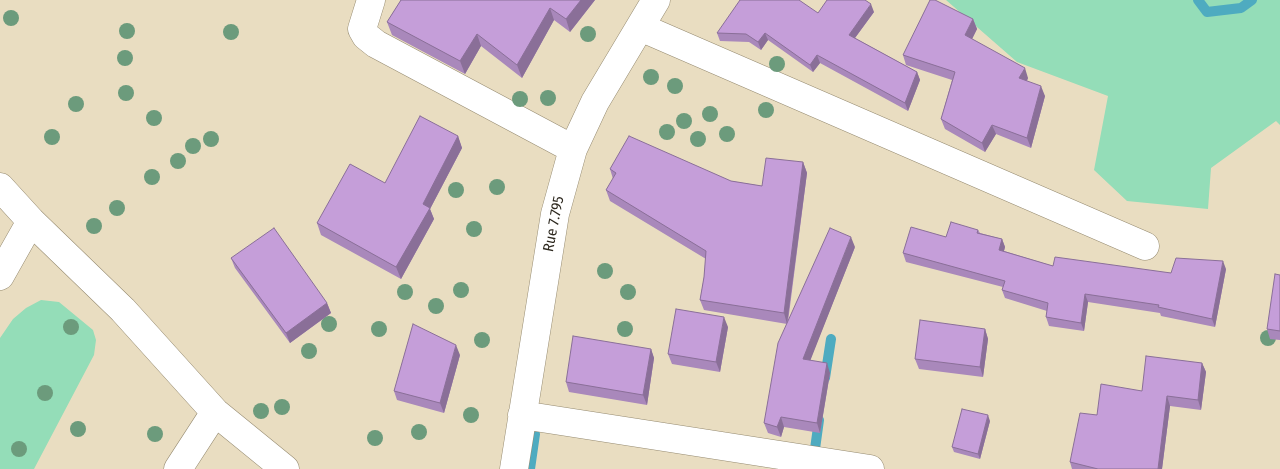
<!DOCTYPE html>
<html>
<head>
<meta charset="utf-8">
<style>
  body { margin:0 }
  canvas { display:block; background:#e9ddc1 }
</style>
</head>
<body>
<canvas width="1280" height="469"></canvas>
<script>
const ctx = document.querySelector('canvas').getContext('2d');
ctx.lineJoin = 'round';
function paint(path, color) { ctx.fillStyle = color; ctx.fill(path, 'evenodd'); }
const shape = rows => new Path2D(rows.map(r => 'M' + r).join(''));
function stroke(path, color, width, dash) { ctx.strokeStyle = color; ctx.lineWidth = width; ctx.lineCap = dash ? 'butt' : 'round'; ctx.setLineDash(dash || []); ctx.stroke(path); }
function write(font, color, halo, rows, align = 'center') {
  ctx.font = font + ' "Fira Sans Condensed",sans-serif'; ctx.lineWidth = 4.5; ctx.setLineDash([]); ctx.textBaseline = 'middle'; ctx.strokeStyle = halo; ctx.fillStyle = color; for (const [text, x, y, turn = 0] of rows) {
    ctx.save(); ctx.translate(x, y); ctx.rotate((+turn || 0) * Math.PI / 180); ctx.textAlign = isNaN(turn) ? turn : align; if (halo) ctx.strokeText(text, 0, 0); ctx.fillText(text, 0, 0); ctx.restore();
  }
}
paint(shape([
  [946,0,1280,0,1280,125,1276,121,1211,168,1208,209,1127,201,1094,170,1108,96,1017,62],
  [41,300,59,302,93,330,96,340,94,355,34,469,0,469,0,338,13,319,26,308]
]), '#94ddb8');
stroke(shape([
  [1198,0,1207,12,1241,8,1252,0],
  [825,378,831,339],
  [814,456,819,420],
  [530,469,535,434]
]), '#4eabc0', 10);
const minor = shape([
  [371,0,362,29,366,36,376,44,573,149],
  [640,27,1145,246],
  [0,187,31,221,123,310,215,412,285,469],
  [0,276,31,221],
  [522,415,870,469],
  [178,469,215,412],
  [514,469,555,214,573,149,595,102,656,0]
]);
stroke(minor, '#968b71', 29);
stroke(minor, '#fff', 28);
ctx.fillStyle = '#6c9b7c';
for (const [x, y] of [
  [11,18],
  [127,31],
  [231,32],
  [588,34],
  [125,58],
  [777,64],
  [651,77],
  [675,86],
  [126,93],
  [548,98],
  [520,99],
  [76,104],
  [766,110],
  [710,114],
  [154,118],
  [684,121],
  [667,132],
  [727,134],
  [52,137],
  [211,139],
  [698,139],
  [193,146],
  [178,161],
  [152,177],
  [497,187],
  [456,190],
  [117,208],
  [94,226],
  [474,229],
  [605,271],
  [461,290],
  [405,292],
  [628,292],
  [436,306],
  [329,324],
  [71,327],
  [379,329],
  [625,329],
  [1268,338],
  [482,340],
  [309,351],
  [45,393],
  [282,407],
  [261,411],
  [471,415],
  [78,429],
  [419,432],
  [155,434],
  [375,438],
  [19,449]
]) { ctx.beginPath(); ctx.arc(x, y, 8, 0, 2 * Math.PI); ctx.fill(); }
paint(shape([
  [401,0,595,0,570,32,554,20,522,78,481,46,465,74,392,35,387,22],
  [874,12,855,38,917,72,920,80,908,111,820,63,813,72,768,40,761,50,749,42,720,41,717,33,818,13],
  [973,19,977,29,972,39,1028,78,1027,81,1045,96,1031,148,996,134,985,152,945,129,941,119,952,80,906,65,903,55],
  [458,136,462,148,430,209,434,219,401,279,321,235,317,223,385,183],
  [803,162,807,173,788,322,855,247,810,360,830,373,820,433,784,427,781,437,768,433,764,423,787,324,704,310,700,300,704,277,706,259,610,201,606,190,613,179,610,169,731,181,762,186],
  [978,230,980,233,1002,239,1005,247,1004,251,1053,266,1171,273,1226,269,1215,327,1161,316,1160,313,1088,302,1084,331,1049,326,1046,317,1047,311,1005,298,1002,290,1003,287,906,262,903,253,946,237],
  [231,258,327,303,331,313,290,343,235,268],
  [1280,275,1280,340,1270,339,1267,329],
  [728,327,720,372,672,364,668,354],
  [985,329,988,339,983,377,919,369,915,359],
  [651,349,654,358,647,405,569,392,566,382],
  [460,355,444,413,397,400,394,391],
  [1202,363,1206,372,1201,410,1170,406,1162,469,1072,469,1070,462,1097,415,1142,391],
  [990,421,980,459,954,452,952,447]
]), '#a988bb');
paint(shape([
  [581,0,595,0,570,32,566,19],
  [871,4,874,12,852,42,849,35],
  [550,8,554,20,522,78,517,65],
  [973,19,977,29,969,45,965,35],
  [765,33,768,40,761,50,758,42],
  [477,34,481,46,465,74,460,61],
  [817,55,820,63,813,72,810,65],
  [1025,68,1028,78,1023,88,1019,78],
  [917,72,920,80,908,111,905,103],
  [1041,86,1045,96,1031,148,1027,138],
  [992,125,996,134,985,152,982,143],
  [458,136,462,148,430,209,434,219,401,279,396,267,423,204],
  [803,162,807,173,787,324,784,313],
  [851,237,855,247,807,369,803,359],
  [1002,239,1005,247,1002,258,999,250],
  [1223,261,1226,269,1215,327,1212,319],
  [1085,294,1088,302,1084,331,1081,323],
  [327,303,331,313,290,343,286,333],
  [724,317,728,327,720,372,716,362],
  [985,329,988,339,983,377,980,367],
  [456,345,460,355,444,413,440,403],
  [651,349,654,358,647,405,643,395],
  [827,363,830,373,820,433,817,423],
  [1202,363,1206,372,1201,410,1198,400],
  [1167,396,1170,406,1162,469,1158,469],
  [988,415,990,421,980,459,978,454],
  [781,417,784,427,781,437,777,427]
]), '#8a6f98');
const building = shape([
  [401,0,581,0,566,19,550,8,517,65,477,34,460,61,387,22,401,0],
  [740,0,799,0,818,13,827,0,865,0,871,4,849,35,917,72,905,103,817,55,810,65,765,33,758,42,746,34,717,33,740,0],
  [930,0,935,0,973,19,965,35,1025,68,1019,78,1041,86,1027,138,992,125,982,143,941,119,955,72,903,55,930,0],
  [420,116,458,136,423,204,430,208,396,267,317,223,350,164,385,183,420,116],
  [629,136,731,181,762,186,766,158,803,162,784,313,700,300,704,277,706,251,606,190,616,173,610,169,629,136],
  [951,222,978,230,977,233,1002,239,999,250,1053,266,1055,257,1171,273,1176,258,1223,261,1212,319,1158,307,1159,305,1085,294,1081,323,1046,317,1048,303,1002,290,1005,281,903,253,911,227,946,237,951,222],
  [274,228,327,303,286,333,231,258,274,228],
  [830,228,851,237,803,359,827,363,817,423,781,417,777,427,764,423,778,343,830,228],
  [1275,274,1280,275,1280,331,1267,329,1275,274],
  [676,309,724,317,716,362,668,354,676,309],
  [920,320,985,329,980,367,915,359,920,320],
  [413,324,456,345,440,403,394,391,413,324],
  [573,336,651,349,643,395,566,382,573,336],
  [1146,356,1202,363,1198,400,1167,396,1158,469,1098,469,1070,462,1080,413,1097,415,1101,384,1142,391,1146,356],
  [962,409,988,415,978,454,952,447,962,409]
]);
paint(building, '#c59ed9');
stroke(building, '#8a6f98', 1);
write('15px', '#2e291f', '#fff', [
  ["Rue 7.795",554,224,-79]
]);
</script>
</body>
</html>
